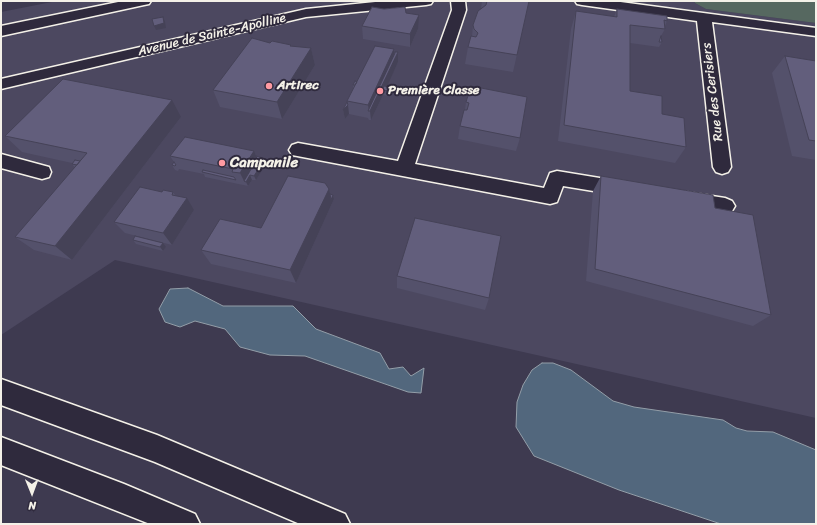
<!DOCTYPE html>
<html>
<head>
<meta charset="utf-8">
<style>
  body { margin:0 }
  #map { position:relative; width:817px; height:525px; overflow:hidden; background:#3e3a50; font-family:Sriracha,sans-serif }
  canvas { display:block }
  .frame { position:absolute; inset:0; border:2px solid #f4f1e8; pointer-events:none }
  .north { position:absolute; left:12px; top:473px; width:40px; height:40px; -webkit-text-stroke:3px #2f2a3d; paint-order:stroke; rotate:179deg; font-size:11px; font-weight:700; line-height:16px; text-align:center; color:#f4f1e8 }
  .north::after { content:''; display:block; margin:auto; width:14px; height:18px; background:#f4f1e8; clip-path:polygon(50% 0,100% 100%,50% 72%,0 100%) }
</style>
</head>
<body>
<div id="map">
<canvas width="817" height="525"></canvas>
<div class="frame"></div>
<div class="north">N</div>
</div>
<script>
const ctx = document.querySelector('canvas').getContext('2d');
ctx.lineJoin = 'round';
function paint(path, color) { ctx.fillStyle = color; ctx.fill(path, 'evenodd'); }
const shape = rows => new Path2D(rows.map(r => 'M' + r).join(''));
function stroke(path, color, width, dash) { ctx.strokeStyle = color; ctx.lineWidth = width; ctx.lineCap = dash ? 'butt' : 'round'; ctx.setLineDash(dash || []); ctx.stroke(path); }
function write(font, color, halo, rows, align = 'center') {
  ctx.font = font + ' Sriracha,sans-serif'; ctx.lineWidth = 4; ctx.setLineDash([]); ctx.textBaseline = 'middle'; ctx.strokeStyle = halo; ctx.fillStyle = color; for (const [text, x, y, turn = 0] of rows) {
    ctx.save(); ctx.translate(x, y); ctx.rotate((+turn || 0) * Math.PI / 180); ctx.textAlign = isNaN(turn) ? turn : align; if (halo) ctx.strokeText(text, 0, 0); ctx.fillText(text, 0, 0); ctx.restore();
  }
}
paint(shape([
  [57,1,694,1,695,3,706,9,816,23,816,418,115,260,1,335,1,12]
]), '#4c4860');
paint(shape([
  [694,1,816,1,816,23,706,9,695,3]
]), '#566860');
const water = shape([
  [188,288,223,306,293,306,316,329,380,353,389,369,403,367,411,376,424,368,421,393,408,392,305,356,270,355,240,347,225,329,195,321,180,327,165,322,159,309,170,289,188,288],
  [542,363,553,363,571,370,613,401,634,407,723,420,736,428,747,431,773,432,816,450,816,524,721,524,619,490,534,456,516,427,517,402,523,385,532,370,542,363]
]);
paint(water, '#52677d');
stroke(water, '#939ea8', 1);
const minor = shape([
  [385,1,433,1,431,4,426,5,306,17,1,89,1,79,306,9,385,1],
  [451,1,465,1,466,10,415,164,544,188,550,173,557,171,624,182,631,184,633,189,631,194,624,196,563,186,557,202,550,204,292,155,289,150,292,145,298,143,398,161,452,10,451,1],
  [575,1,613,1,816,28,816,36,712,22,731,167,728,172,722,174,716,172,713,167,697,21,582,5,577,4,575,1],
  [1,154,49,167,51,172,49,177,42,179,1,168,1,154],
  [686,192,725,198,732,201,735,206,732,211,725,214,679,205,676,200,679,195,686,192]
]);
const major = shape([
  [123,1,151,1,149,4,144,5,1,36,1,26,123,1]
]);
const highway = shape([
  [1,379,157,435,345,514,350,524,300,524,155,462,1,405,1,379],
  [1,437,124,484,195,514,200,524,150,524,1,465,1,437]
]);
stroke(minor, '#f4f1e8', 3);
stroke(major, '#f4f1e8', 3);
stroke(highway, '#f4f1e8', 3);
paint(minor, '#2f2a3d');
paint(major, '#2f2a3d');
paint(highway, '#2f2a3d');
paint(shape([
  [482,1,529,1,513,72,465,64,468,47,472,37,473,25,481,9],
  [617,9,667,21,665,26,665,29,661,36,662,42,659,47,630,43,630,91,662,114,686,147,675,163,558,141,571,29,576,11,614,17],
  [406,13,418,29,410,47,363,39,362,26],
  [270,43,291,45,292,47,311,48,315,65,282,119,220,107,213,90],
  [394,49,395,53,398,62,386,87,389,87,390,92,388,96,383,95,371,120,369,120,368,118,349,114,345,119,343,110,353,89,353,85,357,82],
  [785,56,816,61,816,160,792,156,772,73],
  [471,86,520,138,516,151,458,139,460,126,465,110,466,102],
  [181,117,72,260,34,250,15,237,75,168,72,164,72,163,22,152,5,136],
  [170,156,256,156,263,158,265,162,261,163,261,165,263,169,256,180,252,180,248,186,205,177,204,174,179,169,178,171,175,170,172,165,174,162],
  [601,176,715,208,771,315,753,326,586,281,593,191],
  [162,192,173,192,175,195,194,210,172,245,125,233,114,222],
  [330,194,333,195,334,199,296,283,211,264,201,250,261,228],
  [133,240,166,247,163,251,136,244],
  [397,276,489,298,485,310,397,288]
]), '#54516b');
paint(shape([
  [419,15,418,29,410,47,410,34],
  [163,17,165,22,166,28,156,30,154,26],
  [311,48,315,65,282,119,277,102],
  [394,49,395,59,398,52,398,62,385,91,382,90,383,95,371,120,370,111,369,111,368,105],
  [389,87,390,92,388,96,388,91],
  [172,100,181,117,72,260,55,246],
  [348,105,349,114,345,119,343,110],
  [254,151,258,162,260,159,263,158,265,162,261,163,258,169,250,175,252,180,248,186,246,182,244,181,240,173],
  [261,165,263,169,256,180,254,176],
  [329,189,331,200,333,195,334,199,296,283,290,270],
  [187,198,194,210,172,245,163,233],
  [163,243,166,247,163,251,160,247]
]), '#454257');
const building = shape([
  [486,1,529,1,517,55,468,47,471,36,476,37,478,33,474,29,473,25,478,11,486,5,487,1,486,1],
  [372,7,384,9,405,7,406,13,419,15,410,34,362,26,372,7],
  [617,9,667,16,667,21,664,20,665,29,630,25,630,91,662,96,662,114,684,118,686,147,564,125,576,11,617,17,617,9],
  [163,17,164,23,154,26,152,19,163,17],
  [661,36,662,42,659,42,661,36],
  [252,38,270,43,272,41,291,45,290,46,311,48,277,102,213,90,252,38],
  [375,46,394,49,368,105,347,101,375,46],
  [395,52,398,52,370,111,368,111,395,53,395,52],
  [785,56,816,61,816,141,809,140,785,56],
  [63,79,172,100,55,246,15,237,87,153,5,136,63,79],
  [355,81,357,82,355,85,353,85,355,81],
  [384,86,389,87,388,91,382,90,384,86],
  [471,86,527,97,520,138,460,126,464,110,467,110,469,103,466,102,471,86],
  [347,102,348,105,343,110,347,102],
  [185,137,254,151,240,173,232,172,233,169,170,156,185,137],
  [256,156,263,158,260,159,257,164,261,165,254,176,250,175,246,182,244,181,257,159,256,156],
  [75,160,80,161,77,165,72,164,75,160],
  [174,162,176,165,175,166,172,165,174,162],
  [203,170,234,177,236,180,202,172,203,170],
  [288,176,325,183,329,189,290,270,201,250,220,219,261,228,288,176],
  [601,176,713,195,715,208,753,215,771,315,595,269,601,176],
  [140,187,162,192,163,190,173,192,172,195,187,198,163,233,114,222,140,187],
  [330,194,333,195,331,200,330,194],
  [415,218,501,236,489,298,397,276,415,218],
  [135,236,163,243,160,247,133,240,135,236]
]);
paint(building, '#625e7c');
stroke(building, '#454257', 1);
for (const [x, y, r, color] of [
  [269,86,4,"#ff9aa2"],
  [380,91,4,"#ff9aa2"],
  [222,163,4,"#ff9aa2"]
]) { const dot = new Path2D(); dot.arc(x, y, r, 0, 2 * Math.PI); ctx.fillStyle = color; ctx.fill(dot); stroke(dot, '#2f2a3d', 1.5); }
write('13px', '#f4f1e8', '#2f2a3d', [
  ["Avenue de Sainte-Apolline",212,35,-13],
  ["Rue des Cerisiers",713,92,-97]
]);
write('bold 13px', '#f4f1e8', '#2f2a3d', [
  ["Artirec",277,86],
  ["Première Classe",388,91]
], 'left');
write('bold 15px', '#f4f1e8', '#2f2a3d', [
  ["Campanile",230,163]
], 'left');
</script>
</body>
</html>
